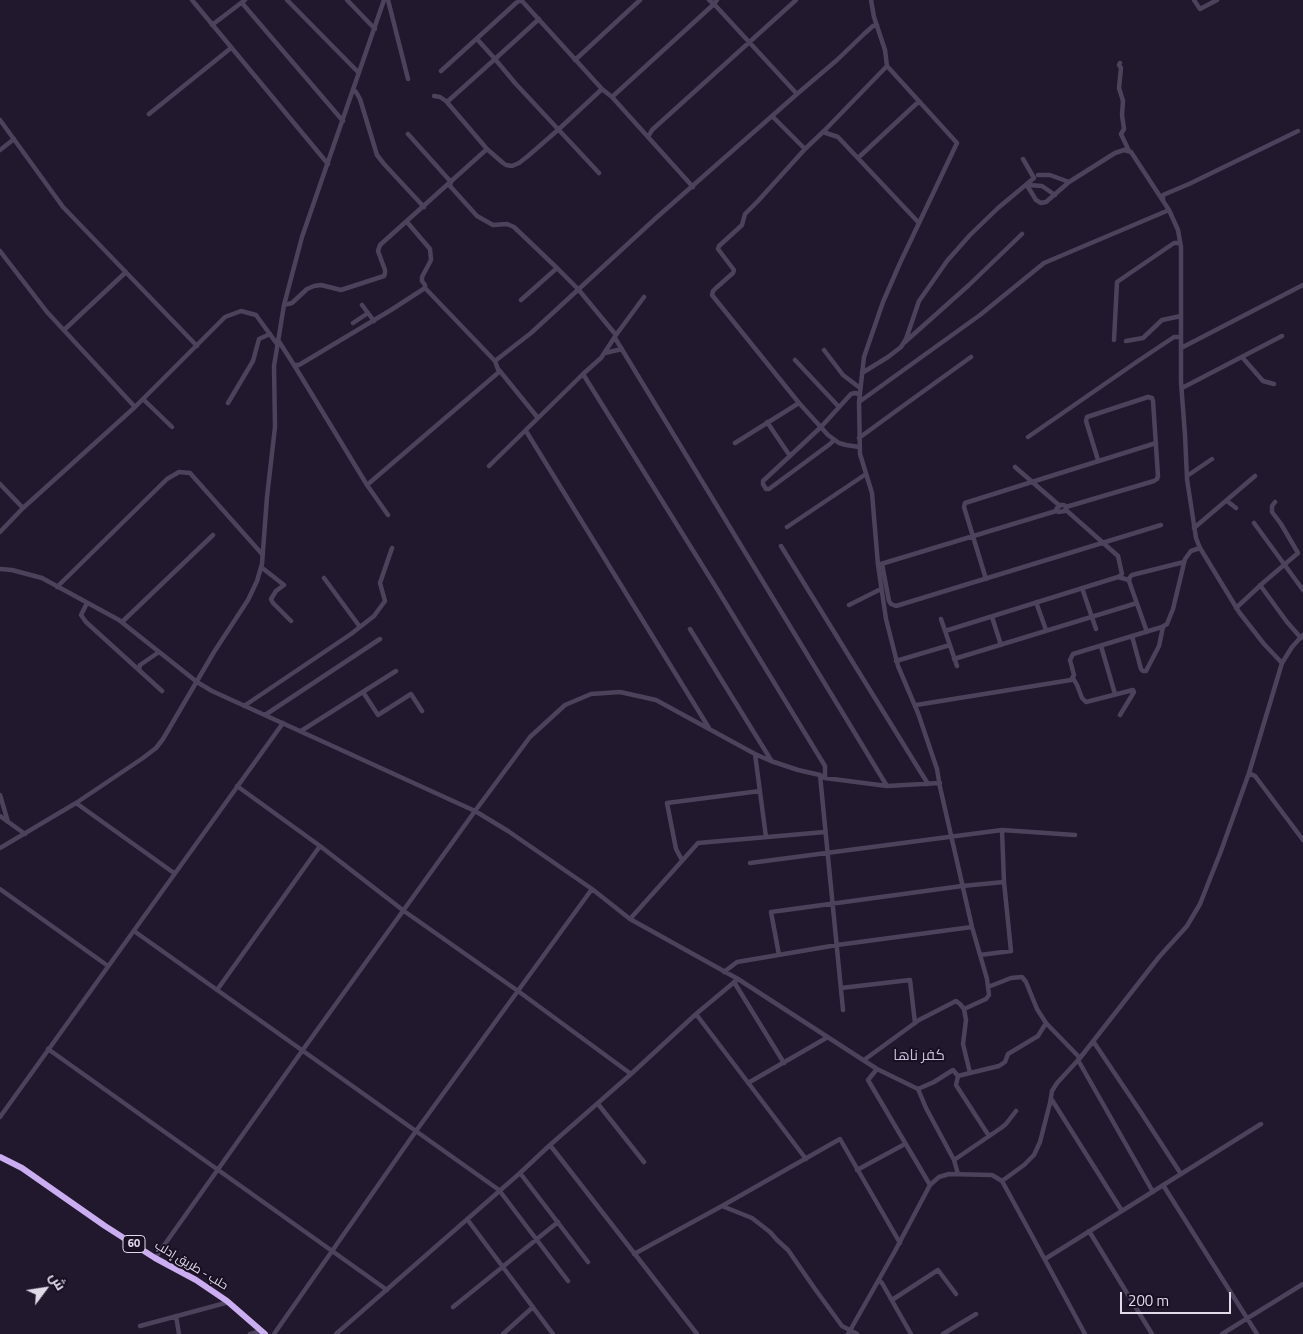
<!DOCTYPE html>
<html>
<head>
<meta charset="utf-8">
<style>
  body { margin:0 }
  #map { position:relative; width:1303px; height:1334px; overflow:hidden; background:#21182d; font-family:"Titillium Web",Cairo,sans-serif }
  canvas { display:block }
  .north { position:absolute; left:20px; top:1264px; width:50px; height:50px; -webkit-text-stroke:4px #180f23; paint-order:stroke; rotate:59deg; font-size:14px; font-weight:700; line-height:20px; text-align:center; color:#e0dae9 }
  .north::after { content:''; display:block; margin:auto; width:18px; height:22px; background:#e0dae9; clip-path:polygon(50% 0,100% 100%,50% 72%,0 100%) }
  .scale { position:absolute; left:1120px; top:1292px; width:111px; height:22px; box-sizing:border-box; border:2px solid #e0dae9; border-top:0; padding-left:6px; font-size:15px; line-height:18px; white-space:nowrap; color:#e0dae9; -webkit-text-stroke:4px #180f23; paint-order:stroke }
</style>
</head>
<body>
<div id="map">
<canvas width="1303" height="1334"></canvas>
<div class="north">ش</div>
<div class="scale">200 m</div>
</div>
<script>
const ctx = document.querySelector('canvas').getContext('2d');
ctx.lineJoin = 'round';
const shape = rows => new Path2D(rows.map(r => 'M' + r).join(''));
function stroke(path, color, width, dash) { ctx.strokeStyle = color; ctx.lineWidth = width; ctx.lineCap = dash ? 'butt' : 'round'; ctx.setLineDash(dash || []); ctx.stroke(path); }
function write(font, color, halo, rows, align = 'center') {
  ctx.font = font + ' "Titillium Web",Cairo,sans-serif'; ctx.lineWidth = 4; ctx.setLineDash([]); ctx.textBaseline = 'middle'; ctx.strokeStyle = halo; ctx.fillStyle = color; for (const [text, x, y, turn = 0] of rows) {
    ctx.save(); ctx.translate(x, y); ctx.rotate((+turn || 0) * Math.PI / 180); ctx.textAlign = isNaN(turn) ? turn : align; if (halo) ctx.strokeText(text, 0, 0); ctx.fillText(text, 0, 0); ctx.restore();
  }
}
stroke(shape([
  [192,0,328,164],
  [287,0,358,72],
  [347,0,375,29],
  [388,0,408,79],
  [871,0,874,17,885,50,887,66],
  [1194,0,1200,9,1217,0],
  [242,3,343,121],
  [539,19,495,59,515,83,599,173],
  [212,25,245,0],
  [575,60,640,0],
  [1120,63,1119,65,1121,68,1119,88,1123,101,1122,115,1124,129,1121,134,1129,151],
  [441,71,516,3,519,1,522,1,602,89,612,97,714,4,709,0],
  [353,89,356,92,360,99,377,155,384,164,424,207],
  [797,94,837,60,864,34,873,26,877,25],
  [434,96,440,97,446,101,487,149,503,163,506,165,512,166,519,163,528,156,559,129,602,89],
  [612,97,693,187],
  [447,102,495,59,477,39],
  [149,114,231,48],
  [772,116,805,149,758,201,745,214,742,225,719,246,718,249,734,270,733,273,716,288,713,291,712,295,799,403,828,435,839,443,846,445,859,447],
  [0,120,63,207,197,346],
  [823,132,838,137,919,223],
  [408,134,451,182,450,186,477,216,493,225,507,224,514,227,557,268,578,289,616,335],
  [648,137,652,130,796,0],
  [805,149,824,131,887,66,957,143,900,263,883,302,864,357,859,402,860,454,872,493,878,565,886,619,898,666,918,713,937,769,940,787,972,927,987,979,989,995,986,999,964,1009],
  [0,150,14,139],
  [858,158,916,104,920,102],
  [1038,175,1050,175,1069,182],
  [1029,182,1028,187,1036,200,1041,203,1046,202,1069,182,1115,153,1124,150,1131,152,1169,210,1178,230,1181,247,1181,382,1185,435,1187,479,1196,538,1200,548,1239,612,1264,644,1282,663],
  [1028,185,1042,186,1055,195],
  [1163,200,1163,195,1189,184,1298,131],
  [0,251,47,312,135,407],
  [521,300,557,268],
  [284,305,292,303,307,289,314,286,321,285,341,290,384,276,385,273,385,270,378,251,380,245,487,149],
  [362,305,374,321],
  [353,323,368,313],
  [64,330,126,272],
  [615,338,887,786],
  [278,340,294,365,299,365,391,310,425,288],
  [1114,340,1117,282,1174,243,1180,243],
  [1126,341,1143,338,1162,320,1181,316],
  [905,342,969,285,1022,234],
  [1181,348,1303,285],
  [824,350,843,375,860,388],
  [605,353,622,349],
  [1242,357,1263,381,1274,384],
  [795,360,839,407],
  [495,361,531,333,656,218,797,94,714,4,717,0],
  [294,365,367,485,499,372,495,361,425,288,425,285,422,281,422,277,431,260,430,249,407,222],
  [499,370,538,418],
  [862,373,888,357,901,347,906,339,919,301,947,261,970,235,998,208,1034,178,1023,159],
  [583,374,717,589,825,766,825,778],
  [1182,388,1282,336],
  [143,399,172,427],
  [859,402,980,315,1044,263,1169,210],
  [228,403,253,361,259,339,270,334],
  [767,422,790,456],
  [526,431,709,728],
  [1028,437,1138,361,1174,337,1181,337],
  [859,438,896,411,971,357],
  [834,440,830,444,769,489,766,489,763,484,763,481,821,427,851,394,855,393,859,394],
  [735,443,799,403],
  [489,466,583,374,601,358,616,335,644,297],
  [1015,467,1060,506],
  [1187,476,1212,459],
  [0,484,23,508],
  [367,485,388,515],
  [1227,501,1236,508],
  [1066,507,1064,505,1061,505,1057,508,1056,510,1058,512,1065,511,1066,507,1154,481,1157,479,1158,476,1153,401,1152,398,1148,397,1087,417,1086,421,1098,460],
  [1066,510,1118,556,1122,574,1118,577,1129,580],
  [1254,523,1303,590],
  [787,527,866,474],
  [1194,528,1255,476],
  [0,532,23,508,135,407,225,317,241,311,256,315,277,344],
  [781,546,928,784],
  [881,564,1056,511],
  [882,564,889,601,891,604,896,606,1161,525],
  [261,567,284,585,276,591,271,599,273,603,291,621],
  [0,569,12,570,42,578,119,620,197,682,212,691,475,811,508,831,592,889,630,919,738,979,877,1069,918,1089,926,1108,954,1160,958,1174],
  [324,578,360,627],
  [986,579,964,507,965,503,1156,443],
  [1260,585,1287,622,1301,638],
  [57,587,167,479,179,472,190,473,262,554],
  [1082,588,1096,629],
  [1036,602,1046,630],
  [87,603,81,615,86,622,162,691],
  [849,605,881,589],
  [1236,608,1264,582,1298,553,1281,524,1272,512,1272,506,1275,502],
  [992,617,1001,645],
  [941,619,957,666],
  [122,622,213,535],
  [690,629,771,760],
  [945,631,1118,577],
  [1147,632,1129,581,1130,577,1132,575,1184,562],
  [1132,636,1141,669,1143,671,1146,671,1159,646,1163,627],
  [1101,646,1115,694],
  [954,659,1137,603],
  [896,661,950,645],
  [139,670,140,665,159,652],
  [1073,678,1077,685,1082,698,1086,702,1133,690,1134,692,1120,715],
  [363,692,378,715,411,694,422,711],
  [916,705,1071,680,1074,675,1070,660,1073,654,1162,627,1167,624,1173,609,1185,559,1191,551,1200,548],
  [244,706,351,634,374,616,385,601,380,583,392,548],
  [265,715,380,639],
  [301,731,396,671],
  [755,754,766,837],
  [1249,773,1255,776,1303,840],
  [820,775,843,1010],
  [237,786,320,846,404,911,518,991,631,1074],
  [0,795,8,822],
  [76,803,174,873],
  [0,816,25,834],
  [0,848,76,803,143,758,156,748,163,739,214,652,248,600,257,581,262,564,267,497,275,427,274,366,284,305,302,237,384,0],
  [682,860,676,849,667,803,760,791],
  [750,863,1002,830,1075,835],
  [0,889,108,966],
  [630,919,698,843,825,832],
  [134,931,499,1190,568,1281],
  [779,955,771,912,962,886,1004,882],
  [980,955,1011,951,1004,882,1002,830],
  [724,972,737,962,837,945,972,927],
  [734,982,784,1063],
  [988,987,1011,978,1022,977,1026,982,1037,1009,1046,1023,1080,1058],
  [841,988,910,980,915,1023],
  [217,990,320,846],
  [696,1014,806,1159],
  [1093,1041,1140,1111,1181,1174],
  [48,1049,387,1290],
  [864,1060,919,1020,956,1001,960,1004,964,1009,966,1020,963,1044,970,1073,958,1076,956,1085,989,1136],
  [1078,1060,1153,1192],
  [877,1069,868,1080,930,1185],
  [970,1073,999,1066,1005,1062,1008,1054,1038,1036,1046,1023],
  [748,1083,828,1037],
  [918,1089,934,1082,953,1070,958,1076],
  [1052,1100,1122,1211],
  [598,1104,644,1162],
  [0,1117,283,723],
  [550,1145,697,1334],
  [954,1160,1001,1128,1006,1124,1016,1111],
  [857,1170,905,1144],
  [520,1173,588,1262],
  [1002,1181,1031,1234,1085,1334],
  [1163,1185,1257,1334],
  [722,1206,752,1218,770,1232,777,1240,788,1250,815,1289,842,1326,857,1334],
  [467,1219,553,1334],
  [1089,1231,1152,1334],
  [634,1254,722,1206,840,1139,900,1243],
  [155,1258,302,1051,475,811,530,737,565,705,591,694,620,692,656,700,755,754,771,761,798,770,820,775,825,778,887,786,940,783],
  [1045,1259,1261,1124],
  [879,1280,882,1283,911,1334],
  [892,1300,938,1270,956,1294],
  [453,1307,558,1222],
  [176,1316,179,1334],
  [140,1326,229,1302],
  [250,1334,261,1331],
  [274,1334,416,1131,592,889],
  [336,1334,520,1173,550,1145,631,1074,696,1014,738,979],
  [503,1334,533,1307],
  [848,1334,895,1251,930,1185,939,1177,949,1174,992,1175,1002,1181,1024,1165,1034,1155,1040,1142,1050,1103,1052,1091,1057,1083,1080,1058,1159,957,1187,926,1200,904,1221,851,1249,773,1282,663,1292,647,1303,635],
  [943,1334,976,1314],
  [1222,1334,1303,1284]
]), '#4d425b', 4.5);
stroke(shape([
  [0,1157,22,1168,105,1226,155,1258,196,1280,227,1301,265,1334]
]), '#cbaef2', 6);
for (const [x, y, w] of [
  [134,1244,22]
]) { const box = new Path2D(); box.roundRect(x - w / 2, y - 8.5, w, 17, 4); ctx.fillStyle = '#180f23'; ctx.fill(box); stroke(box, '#e0dae9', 1); }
write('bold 11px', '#e0dae9', null, [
  ["60",134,1244]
]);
write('12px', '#e0dae9', '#180f23', [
  ["حلب - طريق إدلب",191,1266,31]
]);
write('15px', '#c9bdda', '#180f23', [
  ["كفر ناها",919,1056]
]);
</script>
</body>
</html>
